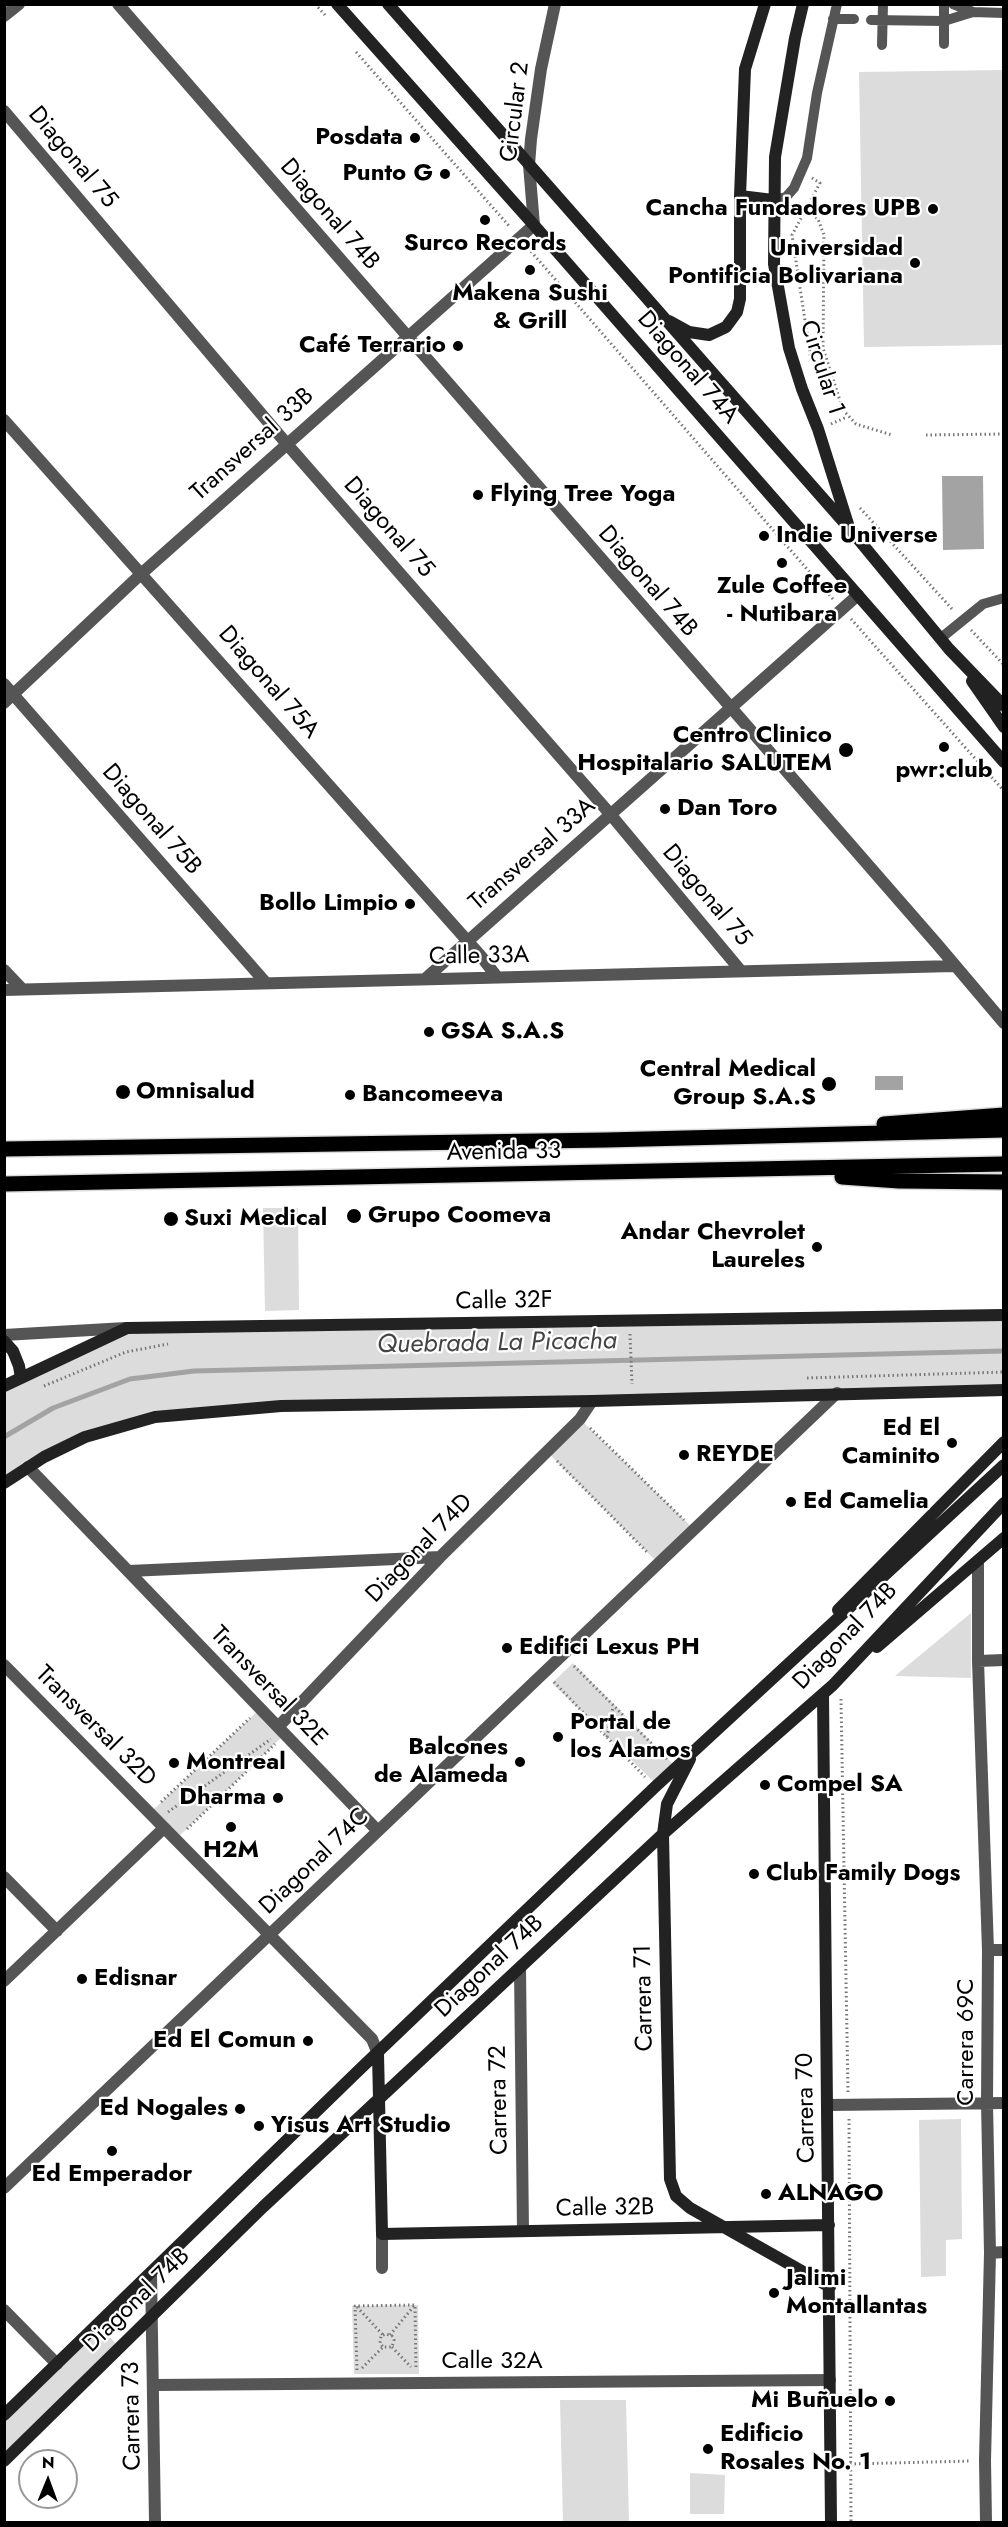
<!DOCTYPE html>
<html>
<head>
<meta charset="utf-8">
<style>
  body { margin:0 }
  #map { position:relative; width:1008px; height:2527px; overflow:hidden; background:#fff; font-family:Jost,sans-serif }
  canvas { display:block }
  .frame { position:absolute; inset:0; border:6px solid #000; pointer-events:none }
  .north { position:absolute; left:18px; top:2449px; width:60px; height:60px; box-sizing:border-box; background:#fff; border:2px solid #999; border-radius:50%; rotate:1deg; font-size:16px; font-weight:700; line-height:24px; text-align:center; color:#000 }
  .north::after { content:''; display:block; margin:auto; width:21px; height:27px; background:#000; clip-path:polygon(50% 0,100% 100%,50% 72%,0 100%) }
</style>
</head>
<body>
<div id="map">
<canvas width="1008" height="2527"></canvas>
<div class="frame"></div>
<div class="north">N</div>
</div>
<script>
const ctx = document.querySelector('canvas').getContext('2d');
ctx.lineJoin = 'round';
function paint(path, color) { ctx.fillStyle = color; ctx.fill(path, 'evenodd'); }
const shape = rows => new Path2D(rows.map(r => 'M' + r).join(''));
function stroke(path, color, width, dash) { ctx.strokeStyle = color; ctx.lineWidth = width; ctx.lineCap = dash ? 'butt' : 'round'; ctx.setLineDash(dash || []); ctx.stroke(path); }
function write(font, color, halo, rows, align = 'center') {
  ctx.font = font + ' Jost,sans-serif'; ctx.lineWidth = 4.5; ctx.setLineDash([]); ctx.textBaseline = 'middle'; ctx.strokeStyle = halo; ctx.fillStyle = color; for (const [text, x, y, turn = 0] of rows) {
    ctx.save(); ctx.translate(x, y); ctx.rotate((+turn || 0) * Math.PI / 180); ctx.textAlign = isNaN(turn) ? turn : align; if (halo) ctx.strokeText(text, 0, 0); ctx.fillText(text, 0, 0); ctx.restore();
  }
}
paint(shape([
  [1003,70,1003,345,864,347,859,72],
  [263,1208,298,1208,299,1310,265,1311],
  [1003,1315,1003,1390,281,1406,155,1417,85,1437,5,1483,5,1386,127,1328],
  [580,1419,694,1529,658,1563,547,1452],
  [971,1613,971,1678,895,1676],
  [573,1663,674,1765,655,1783,552,1683],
  [260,1709,285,1734,176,1839,150,1813],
  [961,2119,962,2239,946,2240,946,2276,921,2277,919,2120],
  [418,2305,419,2374,354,2374,352,2306],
  [98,2324,119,2347,5,2461,5,2415],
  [560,2400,626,2400,629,2522,563,2522],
  [690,2473,725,2475,724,2514,690,2514]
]), '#dcdcdc');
paint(shape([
  [942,476,983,476,984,549,943,550],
  [875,1076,903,1076,903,1090,875,1090]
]), '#a3a3a3');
stroke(shape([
  [4,1437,53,1408,130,1379,194,1371,1004,1351]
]), '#a3a3a3', 5);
const primary = shape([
  [884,1124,1004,1115],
  [4,1149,606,1140,1004,1130],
  [842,1177,899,1181,1004,1182],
  [4,1184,1004,1164]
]);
stroke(primary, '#dbdbdb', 18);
stroke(shape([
  [315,4,325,15],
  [356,52,510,227],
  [798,203,818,219,824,235,823,348,843,410,856,424,892,435],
  [528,248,833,599],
  [811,360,792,235,820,183,812,178],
  [831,424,847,417],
  [926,435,1004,434],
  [860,508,953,610],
  [851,619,1004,791],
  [971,630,1004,665],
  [630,1334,632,1384],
  [807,1378,1004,1372],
  [44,1386,126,1352,168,1344],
  [590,1428,684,1520],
  [557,1461,647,1552],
  [574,1666,667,1759],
  [554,1682,645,1777],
  [841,1699,848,2092],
  [607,1737,613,1707],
  [161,1802,250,1718],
  [168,1812,271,1739],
  [187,1829,275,1744],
  [849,2119,851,2522],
  [357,2307,383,2335],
  [390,2335,414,2306],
  [392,2347,411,2367],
  [362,2368,383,2347,392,2347,394,2340,392,2336,386,2334,381,2336,380,2343,383,2347],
  [357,2370,355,2306,415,2305,416,2370],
  [850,2464,971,2461]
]), '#777', 3, [1.5, 3]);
stroke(shape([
  [944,4,944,44],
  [953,4,973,12],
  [833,19,854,19],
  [871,20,944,21,973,12,1004,13],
  [882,45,883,4],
  [773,200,786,197,794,188,807,158,817,93,837,4],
  [941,638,983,604,1004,598]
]), '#555', 10);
stroke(shape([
  [118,4,937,944,1004,1023],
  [4,16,19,4],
  [4,111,286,443,611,815,741,971],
  [4,420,480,955,497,977],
  [4,684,266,983],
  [4,703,141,574,534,225,529,165,531,139,541,69,555,4],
  [4,970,22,989],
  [425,979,858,595],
  [4,990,954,966],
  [4,1335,126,1328],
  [28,1467,378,1831],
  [978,1561,978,1661,988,1950,987,2103,990,2253,985,2460,986,2522],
  [129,1571,440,1557],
  [978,1661,1004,1660],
  [4,1665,372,2039,378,2054],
  [278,1727,440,1557,580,1419,592,1401],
  [4,1877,57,1931],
  [988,1950,1004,1950],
  [520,1968,523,2231],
  [4,1981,164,1828],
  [828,2105,1004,2103],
  [4,2188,837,1393],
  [382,2234,382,2268],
  [990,2253,1004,2252],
  [151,2273,155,2522],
  [4,2310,57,2364],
  [153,2385,830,2380]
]), '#555', 12);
stroke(shape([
  [337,4,533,224,1004,762],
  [388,4,849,528,949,649,1004,706],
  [803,4,795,38,775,157,774,264,789,348,802,389,818,429,848,524],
  [740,196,773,200],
  [669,321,689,332,709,335,726,327,737,312,740,299,740,196,745,69,765,4],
  [972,681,1004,727],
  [4,1341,13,1351,19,1366,21,1378],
  [4,1386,127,1328,1004,1315],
  [4,1483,44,1457,85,1437,155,1417,281,1406,592,1401,1004,1390],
  [838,1610,1004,1442],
  [877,1647,1004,1538],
  [823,1694,831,2522],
  [690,1759,667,1804,663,1834,670,2179,676,2196,690,2208,830,2287],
  [378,2054,382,2234,829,2225],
  [4,2415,358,2071,655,1787,1004,1465],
  [4,2461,263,2207,663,1834,833,1685,1004,1503]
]), '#222', 12);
stroke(primary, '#000', 15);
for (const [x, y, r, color] of [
  [415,138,6,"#000"],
  [445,174,6,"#000"],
  [933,209,6,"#000"],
  [485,220,6,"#000"],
  [915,263,6,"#000"],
  [530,270,6,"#000"],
  [458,346,6,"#000"],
  [478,495,6,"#000"],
  [764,536,6,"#000"],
  [782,563,6,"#000"],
  [944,747,6,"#000"],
  [846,750,8,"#000"],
  [665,809,6,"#000"],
  [410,904,6,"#000"],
  [429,1032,6,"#000"],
  [829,1084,8,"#000"],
  [123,1092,8,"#000"],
  [350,1095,6,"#000"],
  [354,1216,8,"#000"],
  [171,1219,8,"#000"],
  [817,1247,6,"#000"],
  [952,1443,6,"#000"],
  [684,1455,6,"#000"],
  [791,1502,6,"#000"],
  [507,1648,6,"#000"],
  [558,1737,6,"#000"],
  [520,1762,6,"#000"],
  [174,1763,6,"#000"],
  [765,1785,6,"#000"],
  [278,1798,6,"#000"],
  [231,1827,6,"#000"],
  [754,1874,6,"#000"],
  [82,1979,6,"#000"],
  [308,2041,6,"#000"],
  [240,2109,6,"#000"],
  [259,2126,6,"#000"],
  [112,2151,6,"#000"],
  [766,2194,6,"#000"],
  [774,2293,6,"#000"],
  [890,2401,6,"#000"],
  [708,2449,6,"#000"]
]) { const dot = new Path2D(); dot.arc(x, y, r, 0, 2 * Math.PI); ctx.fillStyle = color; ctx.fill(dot); stroke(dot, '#fff', 2); }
write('24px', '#000', '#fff', [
  ["Circular 2",516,112,-83],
  ["Diagonal 75",72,158,50],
  ["Diagonal 74B",329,215,49],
  ["Diagonal 74A",687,368,49],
  ["Circular 1",821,368,72],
  ["Transversal 33B",253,445,-42],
  ["Diagonal 75",388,528,49],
  ["Diagonal 74B",647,582,49],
  ["Diagonal 75A",268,683,49],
  ["Diagonal 75B",151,820,49],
  ["Transversal 33A",533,855,-41],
  ["Diagonal 75",706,896,50],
  ["Calle 33A",479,957,-1],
  ["Avenida 33",504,1153,-1],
  ["Calle 32F",504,1302,-1],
  ["Diagonal 74D",420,1549,-46],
  ["Diagonal 74B",846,1637,-46],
  ["Transversal 32E",268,1687,46],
  ["Transversal 32D",95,1727,45],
  ["Diagonal 74C",315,1862,-44],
  ["Diagonal 74B",490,1967,-43],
  ["Carrera 71",645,1998,-91],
  ["Carrera 69C",967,2042,-90],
  ["Carrera 72",500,2100,-91],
  ["Carrera 70",807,2108,-91],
  ["Calle 32B",605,2209,-1],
  ["Diagonal 74B",137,2301,-44],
  ["Calle 32A",492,2362],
  ["Carrera 73",133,2416,-91]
]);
write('bold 24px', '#000', '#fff', [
  ["Posdata",403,138,"right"],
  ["Punto G",433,174,"right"],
  ["Cancha Fundadores UPB",921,209,"right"],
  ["Surco Records",485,244,"center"],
  ["Universidad",903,249,"right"],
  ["Pontificia Bolivariana",903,277,"right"],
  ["Makena Sushi",530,294,"center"],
  ["& Grill",530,322,"center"],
  ["Café Terrario",446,346,"right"],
  ["Flying Tree Yoga",490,495],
  ["Indie Universe",776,536],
  ["Zule Coffee",782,587,"center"],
  ["- Nutibara",782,615,"center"],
  ["Centro Clinico",832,736,"right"],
  ["Hospitalario SALUTEM",832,764,"right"],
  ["pwr:club",944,771,"center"],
  ["Dan Toro",677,809],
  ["Bollo Limpio",398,904,"right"],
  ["GSA S.A.S",441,1032],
  ["Central Medical",816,1070,"right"],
  ["Group S.A.S",816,1098,"right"],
  ["Omnisalud",136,1092],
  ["Bancomeeva",362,1095],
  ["Grupo Coomeva",368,1216],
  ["Suxi Medical",184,1219],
  ["Andar Chevrolet",805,1233,"right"],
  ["Laureles",805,1261,"right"],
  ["Ed El",940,1429,"right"],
  ["Caminito",940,1457,"right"],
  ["REYDE",696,1455],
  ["Ed Camelia",803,1502],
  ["Edifici Lexus PH",519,1648],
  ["Portal de",570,1723],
  ["los Alamos",570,1751],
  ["Balcones",508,1748,"right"],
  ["de Alameda",508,1776,"right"],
  ["Montreal",186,1763],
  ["Compel SA",777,1785],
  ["Dharma",266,1798,"right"],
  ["H2M",231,1851,"center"],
  ["Club Family Dogs",766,1874],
  ["Edisnar",94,1979],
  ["Ed El Comun",296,2041,"right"],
  ["Ed Nogales",228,2109,"right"],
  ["Yisus Art Studio",271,2126],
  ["Ed Emperador",112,2175,"center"],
  ["ALNAGO",778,2194],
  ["Jalimi",786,2279],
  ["Montallantas",786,2307],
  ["Mi Buñuelo",878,2401,"right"],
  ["Edificio",720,2435],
  ["Rosales No. 1",720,2463]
], 'left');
write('italic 26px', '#444', '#fff', [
  ["Quebrada La Picacha",497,1344,-1]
]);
</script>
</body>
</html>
